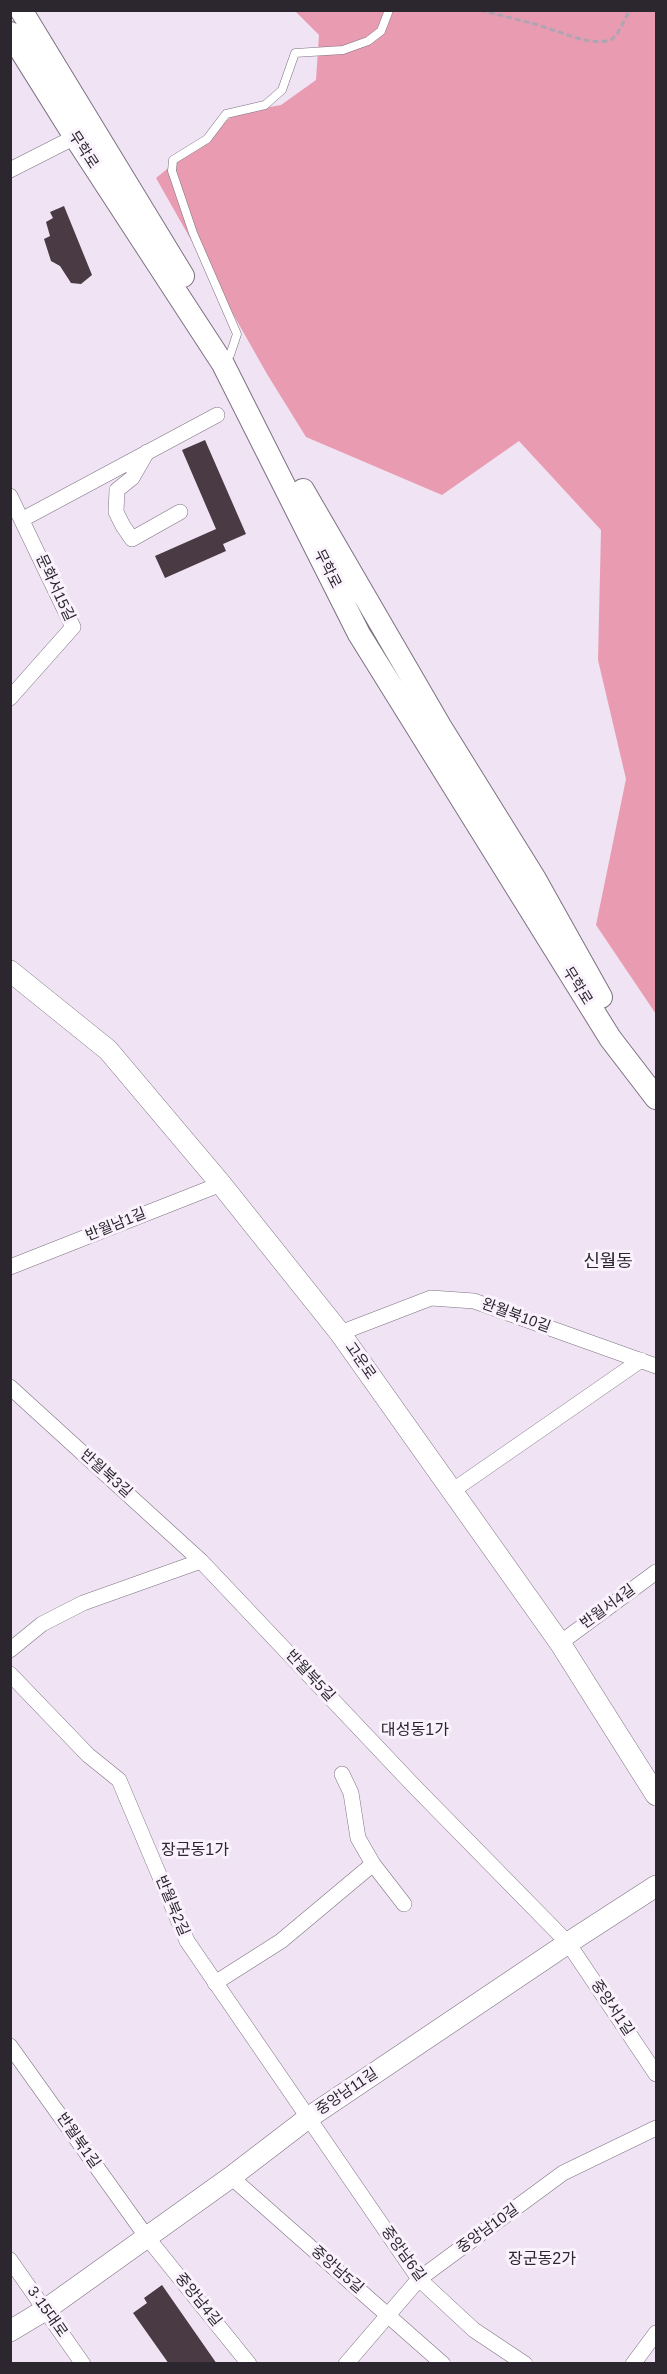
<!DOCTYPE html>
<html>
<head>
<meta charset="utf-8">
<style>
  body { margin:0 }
  #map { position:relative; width:667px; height:2374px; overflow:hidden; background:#f0e3f4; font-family:Helvetica,sans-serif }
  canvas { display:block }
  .frame { position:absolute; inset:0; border:12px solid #2c272e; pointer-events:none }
</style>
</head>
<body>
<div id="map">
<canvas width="667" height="2374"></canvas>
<div class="frame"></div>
</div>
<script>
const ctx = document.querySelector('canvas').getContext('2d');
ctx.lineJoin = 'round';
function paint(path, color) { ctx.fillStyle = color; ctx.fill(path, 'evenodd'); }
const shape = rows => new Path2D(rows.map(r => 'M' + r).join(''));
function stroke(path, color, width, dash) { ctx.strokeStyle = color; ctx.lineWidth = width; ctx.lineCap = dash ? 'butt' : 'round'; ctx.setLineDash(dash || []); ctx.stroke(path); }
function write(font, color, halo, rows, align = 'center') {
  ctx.font = font + ' Helvetica,"Noto Sans KR",sans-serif'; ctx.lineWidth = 6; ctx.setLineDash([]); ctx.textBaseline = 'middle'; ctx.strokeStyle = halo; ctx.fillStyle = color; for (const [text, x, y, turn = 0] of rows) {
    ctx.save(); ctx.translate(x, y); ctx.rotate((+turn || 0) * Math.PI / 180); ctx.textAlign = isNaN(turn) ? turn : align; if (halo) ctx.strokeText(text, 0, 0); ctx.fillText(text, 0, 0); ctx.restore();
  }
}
paint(shape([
  [295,11,656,11,656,1014,596,925,626,779,598,660,601,530,519,441,442,495,306,437,267,374,156,178,236,113,281,105,316,80,319,35]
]), '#e99cb1');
paint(shape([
  [64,206,92,275,81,284,71,283,60,266,51,261,44,239,50,236,46,222,53,218,50,212],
  [205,440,246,534,223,544,226,551,165,578,155,556,216,529,182,450],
  [162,2285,217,2364,169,2364,133,2313,147,2303,144,2298]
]), '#493a43');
const service = shape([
  [230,355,237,334,193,233,172,171,173,160,207,139,226,114,265,105,282,90,295,53,343,50,368,41,381,31,389,10]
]);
const minor = shape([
  [10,170,75,137],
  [147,452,132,478,117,490,116,512,123,526,132,539,180,512],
  [10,496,73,627,10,698],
  [23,519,217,415],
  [10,1267,221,1184],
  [340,1333,431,1298,474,1301,656,1366],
  [10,1387,201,1561,414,1786,568,1943,656,2074],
  [452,1491,641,1360],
  [560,1643,656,1572],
  [10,1650,42,1624,83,1603,201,1561],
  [10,1674,88,1755,119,1780,187,1941,419,2279,474,2330,525,2364],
  [342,1774,351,1793,358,1838,373,1864],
  [215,1983,281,1941,373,1864,404,1904],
  [10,2046,146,2236,249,2364],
  [231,2177,443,2364],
  [10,2260,83,2364],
  [346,2364,419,2279,563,2173,656,2128],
  [633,2364,656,2333]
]);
const secondary = shape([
  [10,971,108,1050,221,1184,340,1333,560,1643,656,1795],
  [10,2331,45,2310,231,2177,308,2118,568,1943,656,1886]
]);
const primary = shape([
  [21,10,183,276],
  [10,33,75,137,223,364,359,634,610,1038,656,1098],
  [303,490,440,726,535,879,601,997]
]);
stroke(service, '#7d7281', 9);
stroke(minor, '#7d7281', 16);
stroke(secondary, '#7d7281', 22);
stroke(primary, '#7d7281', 24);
stroke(shape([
  [480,10,535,24,583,40,600,42,611,40,617,34,630,10]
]), '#afa5b2', 3, [6, 3]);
stroke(service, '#fff', 8);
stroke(minor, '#fff', 15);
stroke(secondary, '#fff', 21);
stroke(primary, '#fff', 22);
write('15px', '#2c272e', '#faf3fd', [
  ["무학로",83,150,57],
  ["무학로",327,569,63],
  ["문화서15길",55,588,65],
  ["무학로",577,986,58],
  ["반월남1길",116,1225,-22],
  ["완월북10길",516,1316,20],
  ["고운로",360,1361,55],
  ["반월북3길",106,1474,42],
  ["반월서4길",608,1607,-36],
  ["반월북5길",310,1676,47],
  ["반월북2길",172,1906,67],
  ["중앙서1길",612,2008,56],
  ["중앙남11길",347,2092,-34],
  ["반월북1길",78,2141,55],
  ["중앙남10길",488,2229,-36],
  ["중앙남6길",403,2254,54],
  ["중앙남5길",337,2270,41],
  ["중앙남4길",198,2300,51],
  ["3·15대로",47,2312,55]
]);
write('16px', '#2c272e', '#faf3fd', [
  ["대성동1가",415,1731],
  ["장군동1가",195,1851],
  ["장군동2가",542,2260]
]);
write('18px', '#2c272e', '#faf3fd', [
  ["신월동",608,1262]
]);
</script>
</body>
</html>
